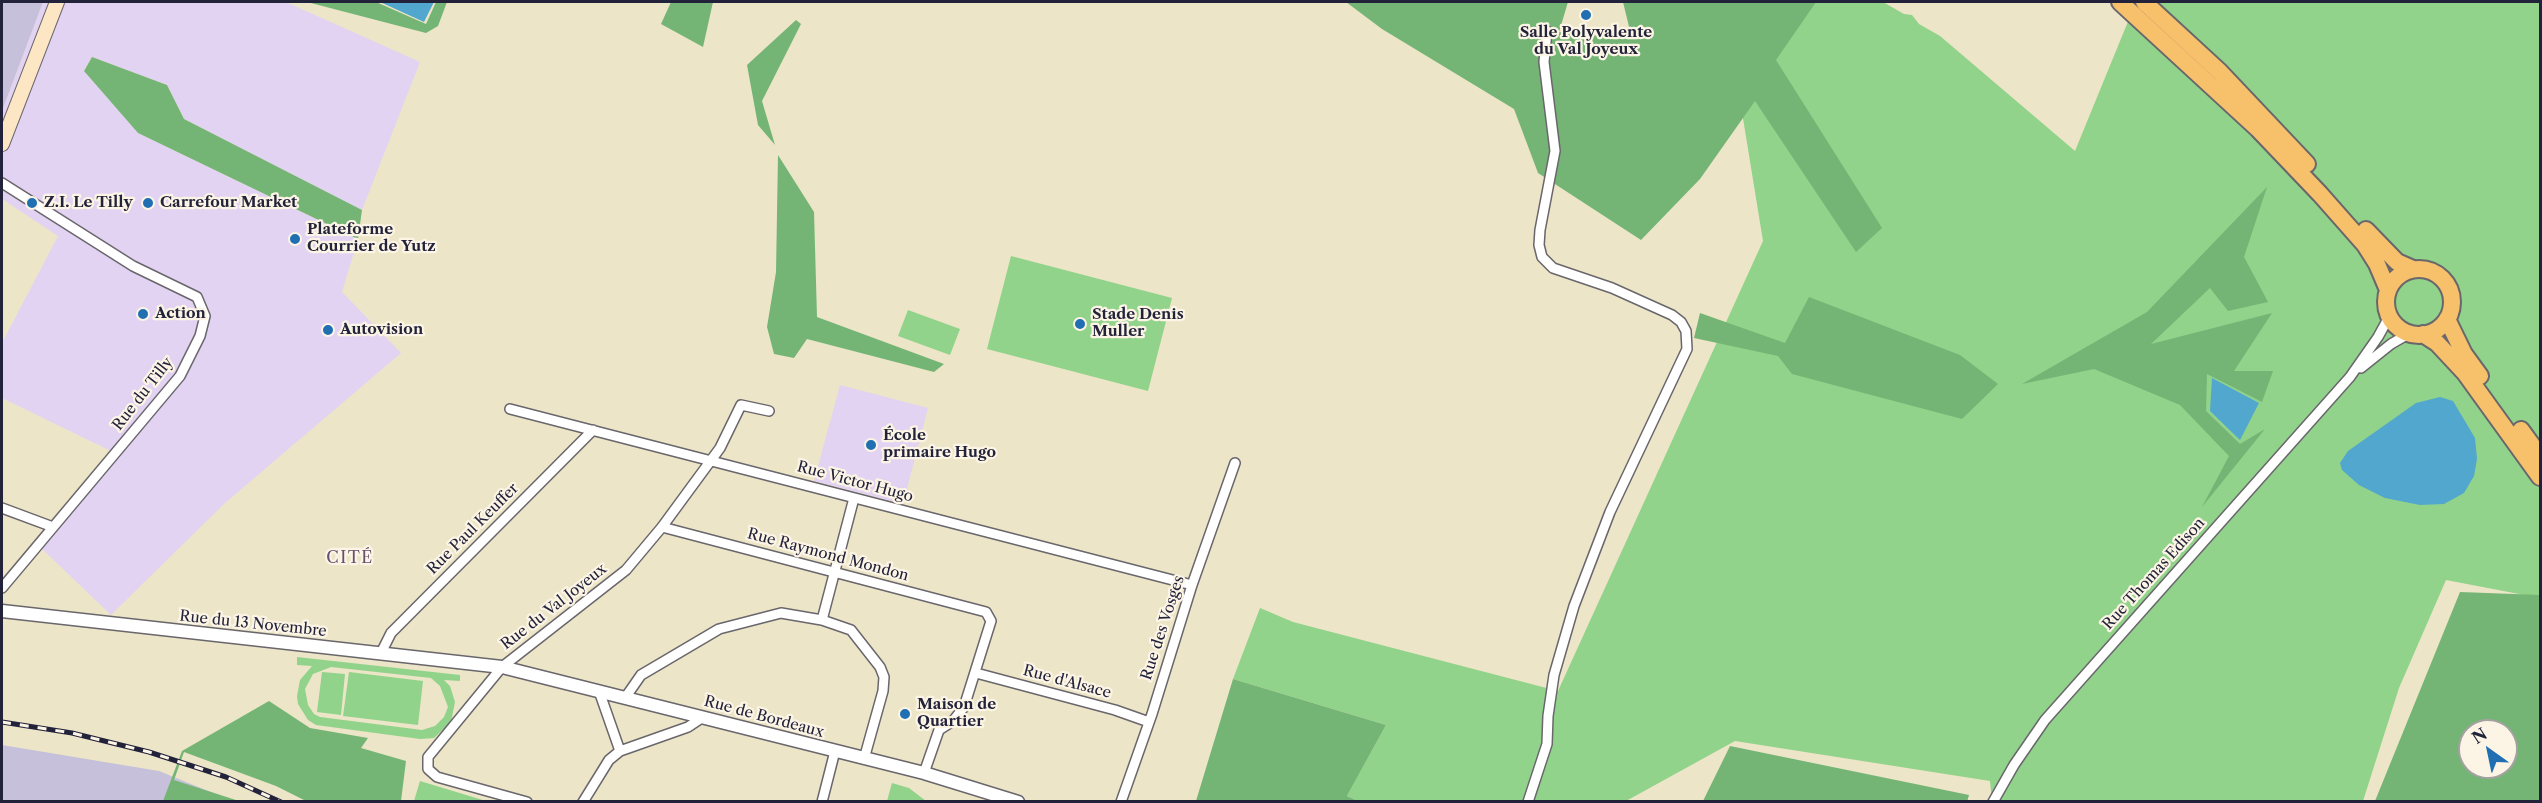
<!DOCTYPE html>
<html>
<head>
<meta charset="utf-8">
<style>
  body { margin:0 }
  #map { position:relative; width:2542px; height:803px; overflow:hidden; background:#ece5c7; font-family:"Libre Caslon Text",serif }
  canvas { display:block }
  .frame { position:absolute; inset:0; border:3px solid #22223b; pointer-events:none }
  .north { position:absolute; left:2458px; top:719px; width:60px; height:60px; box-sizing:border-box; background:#fcf5e5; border:2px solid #a5a1a1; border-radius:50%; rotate:327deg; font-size:16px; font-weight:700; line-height:24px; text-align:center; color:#22223b }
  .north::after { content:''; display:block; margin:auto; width:21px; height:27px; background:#1f6fb2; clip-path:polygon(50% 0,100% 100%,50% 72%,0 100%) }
</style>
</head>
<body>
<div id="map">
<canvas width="2542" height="803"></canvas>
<div class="frame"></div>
<div class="north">N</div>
</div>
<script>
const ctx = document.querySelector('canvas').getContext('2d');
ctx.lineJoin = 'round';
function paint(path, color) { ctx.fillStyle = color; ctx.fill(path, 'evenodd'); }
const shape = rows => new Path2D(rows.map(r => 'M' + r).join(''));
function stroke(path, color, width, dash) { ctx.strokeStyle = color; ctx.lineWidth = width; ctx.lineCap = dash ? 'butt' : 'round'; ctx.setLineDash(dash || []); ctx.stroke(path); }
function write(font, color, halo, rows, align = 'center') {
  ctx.font = font + ' "Libre Caslon Text",serif'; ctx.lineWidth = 4.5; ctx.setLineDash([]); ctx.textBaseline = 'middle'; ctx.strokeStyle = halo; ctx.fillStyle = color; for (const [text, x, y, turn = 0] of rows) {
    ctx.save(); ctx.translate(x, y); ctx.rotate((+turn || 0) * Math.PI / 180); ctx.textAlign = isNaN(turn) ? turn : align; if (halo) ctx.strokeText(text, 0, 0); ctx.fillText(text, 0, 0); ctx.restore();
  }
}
paint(shape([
  [43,2,286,2,420,62,362,210,184,119,167,85,92,57,84,70,138,133,358,239,342,292,401,353,225,503,111,615,38,545,117,454,2,398,2,343,58,236,2,199,2,111],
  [840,385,928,408,903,504,814,481]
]), '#e3d3f2');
paint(shape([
  [2,2,43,2,2,111],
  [2,745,159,771,233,801,2,801]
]), '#c6c0da');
paint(shape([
  [1795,2,1883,2,1904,14,1912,15,1919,24,1940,36,2075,151,2136,2,2540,2,2540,598,2446,580,2399,688,2363,801,1992,801,1990,781,1735,741,1626,801,1358,801,1347,796,1386,725,1233,679,1260,608,1293,622,1558,691,1763,241,1741,106],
  [1011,256,1172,298,1148,391,987,349],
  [908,310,960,329,950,355,898,336],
  [297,657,460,675,460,681,444,680,450,686,455,702,451,722,434,738,420,739,316,725,308,720,298,704,297,696,300,680,312,666,297,665],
  [331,667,431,678,440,686,448,707,444,717,435,726,422,730,320,717,314,714,308,705,305,689,313,674],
  [322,672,345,674,341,715,317,712],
  [349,672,423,681,418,725,343,716],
  [420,781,486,801,414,801],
  [892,783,909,788,926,801,887,801]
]), '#91d38a');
paint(shape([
  [307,2,376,2,426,24,436,2,447,2,438,26,426,33],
  [671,2,713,2,703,47,661,24],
  [1346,2,1568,2,1559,32,1632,39,1623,2,1816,2,1776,60,1882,228,1856,252,1755,101,1700,179,1641,240,1538,173,1514,109,1382,29],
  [796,20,801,24,762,101,775,145,758,125,747,65],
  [92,57,167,85,184,119,362,210,358,239,138,133,84,71],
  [778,155,814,212,817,317,944,364,934,372,807,339,794,358,774,354,767,327,776,272],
  [2267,187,2244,257,2268,302,2228,311,2210,288,2151,344,2272,313,2234,371,2273,371,2262,402,2207,374,2206,411,2240,444,2265,429,2202,507,2229,456,2180,405,2094,369,2022,384,2147,312],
  [1809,297,1960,355,1998,384,1962,419,1792,374,1778,356,1694,338,1700,313,1785,343],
  [2460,592,2540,595,2540,801,2375,801],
  [2470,731,2506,731,2506,767,2470,767],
  [1233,679,1386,725,1347,796,1358,801,1196,801],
  [269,701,310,728,368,738,361,748,406,761,401,801,306,801,276,786,184,752,174,780,239,801,163,801,182,751],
  [1730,746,1969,795,1967,802,1703,801]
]), '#74b576');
paint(shape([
  [380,2,434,2,424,22],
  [2212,378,2259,403,2240,440,2210,411],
  [2440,397,2453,401,2475,438,2477,459,2474,476,2464,493,2444,504,2420,505,2385,498,2359,485,2342,470,2340,463,2348,451,2416,403]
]), '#51a7cd');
const minor = shape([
  [2,183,133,266,197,297,205,316,200,336,180,376,2,588],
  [2361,368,2391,344,2410,333],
  [510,409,1192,585],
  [2,508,53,527],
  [662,527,986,612,991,621,964,707,953,721,939,730,924,773],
  [822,620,854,498],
  [381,653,391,633,593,430],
  [976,673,1115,710,1149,722],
  [599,691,620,751],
  [625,698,641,675,719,629,781,613,822,620,851,630,880,667,884,677,883,691,864,759],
  [527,802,437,777,428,769,428,757,502,667,626,570,662,527,720,448,741,405,769,411],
  [583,802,609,760,620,751,688,727,703,717],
  [822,802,835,751],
  [1121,802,1152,714,1192,585,1235,463],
  [1528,802,1547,744,1548,716,1554,675,1574,606,1610,512,1687,349,1686,331,1681,322,1672,315,1612,288,1553,268,1542,257,1539,245,1540,230,1555,151,1544,62,1547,31],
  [1993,802,2014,765,2045,720,2350,377,2378,337,2389,317]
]);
const tertiary = shape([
  [2,611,502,667,924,773,1018,802]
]);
const secondary = shape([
  [2,144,57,2]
]);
const trunk = shape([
  [2120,2,2258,129,2320,194,2365,245,2377,264,2388,290],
  [2144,2,2220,72,2307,164],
  [2366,230,2397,262,2413,269],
  '2386 302a33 33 0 1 1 66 0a33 33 0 1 1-66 0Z',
  [2447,319,2464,354,2480,376],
  [2423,334,2437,343,2465,373,2540,477],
  [2521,430,2540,456]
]);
stroke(minor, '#69666c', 12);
stroke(tertiary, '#69666c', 15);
stroke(secondary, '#69666c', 16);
stroke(trunk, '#69666c', 20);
stroke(minor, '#fff', 9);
stroke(tertiary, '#fff', 12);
stroke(secondary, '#fce6c4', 14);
stroke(trunk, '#f7c06b', 16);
const rail = shape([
  [2,722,72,733,149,752,226,777,281,802]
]);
stroke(rail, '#22223b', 5);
stroke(rail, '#fcf5e5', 3, [9]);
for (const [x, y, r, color] of [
  [1586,15,6,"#1f6fb2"],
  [32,203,6,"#1f6fb2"],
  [148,203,6,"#1f6fb2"],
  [295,239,6,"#1f6fb2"],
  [143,314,6,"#1f6fb2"],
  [1080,324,6,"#1f6fb2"],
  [328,330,6,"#1f6fb2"],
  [871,445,6,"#1f6fb2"],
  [905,714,6,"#1f6fb2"]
]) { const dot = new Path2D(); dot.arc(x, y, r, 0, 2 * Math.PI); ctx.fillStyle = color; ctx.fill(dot); stroke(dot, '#fcf5e5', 2); }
write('bold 15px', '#22223b', '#fcf5e5', [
  ["Salle Polyvalente",1586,33,"center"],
  ["du Val Joyeux",1586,50,"center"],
  ["Z.I. Le Tilly",44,203],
  ["Carrefour Market",160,203],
  ["Plateforme",307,230],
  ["Courrier de Yutz",307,247],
  ["Action",155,314],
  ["Stade Denis",1092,315],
  ["Muller",1092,332],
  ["Autovision",340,330],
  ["École",883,436],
  ["primaire Hugo",883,453],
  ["Maison de",917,705],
  ["Quartier",917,722]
], 'left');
write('15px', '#22223b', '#fcf5e5', [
  ["Rue du Tilly",143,394,-52],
  ["Rue Victor Hugo",855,482,15],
  ["Rue Paul Keuffer",473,529,-45],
  ["Rue Raymond Mondon",828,555,15],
  ["Rue Thomas Edison",2154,574,-48],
  ["Rue du Val Joyeux",554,607,-38],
  ["Rue du 13 Novembre",253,624,6],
  ["Rue des Vosges",1163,628,-72],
  ["Rue d'Alsace",1067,682,15],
  ["Rue de Bordeaux",764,717,15]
]);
ctx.letterSpacing = '1.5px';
write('16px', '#694f6f', '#fcf5e5', [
  ["CITÉ",350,558]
]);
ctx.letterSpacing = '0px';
</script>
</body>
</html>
